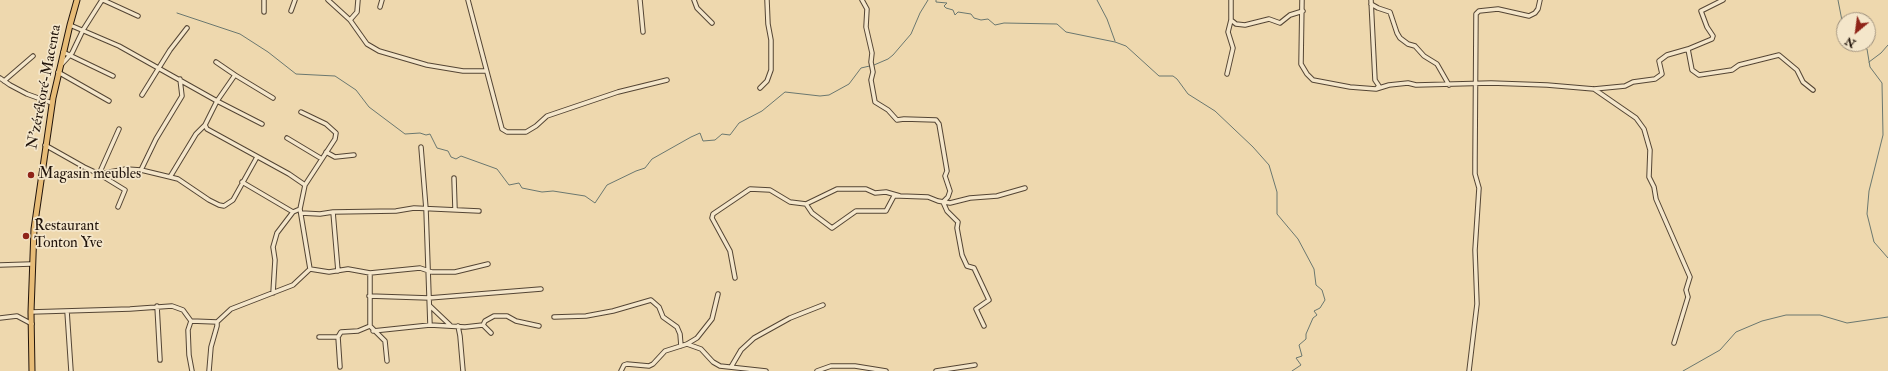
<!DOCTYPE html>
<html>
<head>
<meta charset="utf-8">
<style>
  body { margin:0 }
  #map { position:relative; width:1888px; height:371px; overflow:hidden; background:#eed8ae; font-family:"IM FELL Double Pica",serif }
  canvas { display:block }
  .north { position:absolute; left:1836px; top:12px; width:40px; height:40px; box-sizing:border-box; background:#f4e6ca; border:1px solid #a0927e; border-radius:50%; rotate:209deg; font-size:11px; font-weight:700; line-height:16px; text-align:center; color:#21140b }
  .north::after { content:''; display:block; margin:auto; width:14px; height:18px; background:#8f2418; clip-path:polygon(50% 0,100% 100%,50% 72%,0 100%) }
</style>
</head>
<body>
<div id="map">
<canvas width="1888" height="371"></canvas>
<div class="north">N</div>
</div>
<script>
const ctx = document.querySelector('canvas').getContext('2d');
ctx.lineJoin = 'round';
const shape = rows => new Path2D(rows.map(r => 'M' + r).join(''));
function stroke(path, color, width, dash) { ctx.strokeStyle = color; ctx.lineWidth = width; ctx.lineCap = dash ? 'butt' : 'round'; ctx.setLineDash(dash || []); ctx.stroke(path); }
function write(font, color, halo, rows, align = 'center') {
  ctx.font = font + ' "IM FELL Double Pica",serif'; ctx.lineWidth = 3.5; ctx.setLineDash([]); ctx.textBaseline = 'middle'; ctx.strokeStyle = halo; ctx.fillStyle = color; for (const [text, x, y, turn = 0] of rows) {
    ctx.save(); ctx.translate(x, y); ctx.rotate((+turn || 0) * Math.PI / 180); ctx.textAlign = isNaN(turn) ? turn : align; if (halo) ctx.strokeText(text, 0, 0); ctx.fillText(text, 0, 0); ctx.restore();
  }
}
stroke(shape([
  [936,0,936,2,947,3,944,6,946,8,953,10,955,15,958,12,971,14,974,18,981,20,988,19,995,25,1004,23,1057,24,1066,32,1115,42,1126,46,1159,76,1173,76,1177,79,1188,94,1215,111,1253,147,1269,165,1277,192,1277,214,1298,239,1314,269,1316,285,1322,290,1325,300,1320,308,1314,311,1317,315,1313,318,1306,334,1306,339,1299,345,1302,356,1296,358,1301,365,1292,371],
  [1097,0,1107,19,1115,41],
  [1838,0,1844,31],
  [177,13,240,34,268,52,296,74,335,76,356,90,369,107,405,134,420,133,426,135,430,134,437,148,448,151,451,157,456,159,461,156,497,169,509,185,519,183,522,188,542,192,553,191,585,196,595,203,607,185,636,171,645,168,652,159,691,137,700,133,703,141,715,140,722,134,730,135,739,123,762,111,785,92,820,96,829,95,849,84,861,68,874,65,888,59,893,55,911,34,920,13,928,0],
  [1860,44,1867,49,1870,67,1882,83,1883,135,1869,191,1867,214,1874,242,1888,258],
  [1869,62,1881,53,1888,45],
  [1683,371,1720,350,1736,332,1762,321,1786,315,1820,315,1847,323,1888,317]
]), '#6a776f', 1);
const minor = shape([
  [103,0,138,16],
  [328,0,350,20,367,44,379,51,427,65,463,71,486,71],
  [468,0,502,129,507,132,526,132,536,126,547,116,618,92,667,80],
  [640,0,643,32],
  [694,0,697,8,712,23],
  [862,0,867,9,866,27,872,53,871,62,873,72,871,80,875,102,888,110,897,120,904,119,936,120,939,124,947,171,945,176,950,191,948,197,943,202,947,211,958,222,957,228,962,255,967,266,974,268,989,300,976,309,984,326],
  [1302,0,1301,64,1307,74,1313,80,1350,87,1376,89,1389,85,1408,83,1416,85,1491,83,1547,85,1594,89,1625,86,1633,82,1655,79,1662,74,1659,61,1667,55,1688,49,1692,70,1699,75,1732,70,1739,65,1779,55,1797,70,1803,82,1813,90],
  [1371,0,1375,80,1379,86,1377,88],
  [1371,4,1378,8,1390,12,1397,33,1400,38,1408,44,1415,46,1424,56,1437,64,1449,85],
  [380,7,382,0],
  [291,11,295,0],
  [264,12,264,0],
  [350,20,357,12,358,0],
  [1231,20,1236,24,1245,25,1269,19,1280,23,1290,15,1303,11],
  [1688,49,1712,39,1713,36,1707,27,1701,11,1723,0],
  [63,52,113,76],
  [216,62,235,75],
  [61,65,72,53,83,30,102,0],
  [58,72,109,101],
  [1227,74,1233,48,1228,32,1231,20,1231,0],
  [0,78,10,85,27,94,52,103],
  [4,81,33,56],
  [760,88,767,81,771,70,771,40,768,24,767,0],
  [1594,89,1636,118,1644,129,1650,150,1649,177,1654,187,1656,199,1690,277,1686,290,1688,297,1674,343],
  [142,95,170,50,187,28],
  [301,112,326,124,336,133,335,139,305,185],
  [262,124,217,101,235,75,273,98],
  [287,138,322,159],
  [45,145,84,167,99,174,119,129],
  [421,147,426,209,430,325],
  [326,152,335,157,354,155],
  [141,170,156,139,182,96,180,79],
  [99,174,126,169,141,170,170,177,178,179,209,200,219,205,224,206,233,200,257,157],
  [99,174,125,190,118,207],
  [170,177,196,134,205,125],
  [454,178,455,209],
  [242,182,293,212],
  [806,204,837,189,866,189,875,193,886,192,900,196,928,197,938,201,950,203,970,198,997,196,1025,188],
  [333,212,338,271],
  [301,213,320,214,333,212,396,211,414,208,479,211],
  [0,265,31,264],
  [310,269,329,272,348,269,370,273,420,268,432,272,455,272,488,264],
  [370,273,370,326,385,341,387,361],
  [735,278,730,251,712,218,713,214,750,189,770,190,790,202,806,204,812,213,832,228,856,211,886,211,894,196,900,196],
  [273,293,275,260,273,247,277,233,293,212,300,209],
  [369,296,429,298,541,289],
  [157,306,160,360],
  [430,306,450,325],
  [67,311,71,371],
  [31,312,130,309,172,306,183,310,191,321,217,322,231,309,293,285,310,269,300,209,305,185,289,174,207,129,205,125,217,101,119,46,70,25],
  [554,317,586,316,613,311,651,300,659,307,663,317,677,327,680,334,681,346],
  [0,318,17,316,32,324],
  [191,321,188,330,189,355,192,371],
  [483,325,485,321,494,316,507,316,516,321,539,326],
  [458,326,460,336,463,371],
  [373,331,430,325,465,327,483,325,491,333],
  [319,337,338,337,341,332,358,331,370,326],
  [338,337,340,367],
  [687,344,701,349,713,362,720,366,766,371],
  [731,367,741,350,754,338,790,318,823,305],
  [209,371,211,347,217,326,217,322],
  [621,371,624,365,627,364,649,366,653,364,665,351,687,344,697,338,712,319,718,294],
  [817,371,831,366,855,366,886,371],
  [936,371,975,365],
  [1469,371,1477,304,1475,250,1479,188,1475,174,1475,161,1476,14,1479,11,1498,9,1529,16,1535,13,1538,9,1540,0]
]);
const highway = shape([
  [32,371,31,312,34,229,53,98,70,25,77,0]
]);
stroke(minor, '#544534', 5.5);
stroke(highway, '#21140b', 7);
stroke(minor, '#f4e6ca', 3.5);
stroke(highway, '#e7bc77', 5);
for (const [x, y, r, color] of [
  [31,175,4,"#8f2418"],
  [26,236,4,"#8f2418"]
]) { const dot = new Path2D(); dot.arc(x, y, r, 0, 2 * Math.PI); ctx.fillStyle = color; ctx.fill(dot); stroke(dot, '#f4e6ca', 1.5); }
write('15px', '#21140b', '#f4e6ca', [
  ["N'zérékoré-Macenta",45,87,-79]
]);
write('15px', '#21140b', '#f4e6ca', [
  ["Magasin meubles",39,175],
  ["Restaurant",34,227],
  ["Tonton Yve",34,244]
], 'left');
</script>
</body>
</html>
